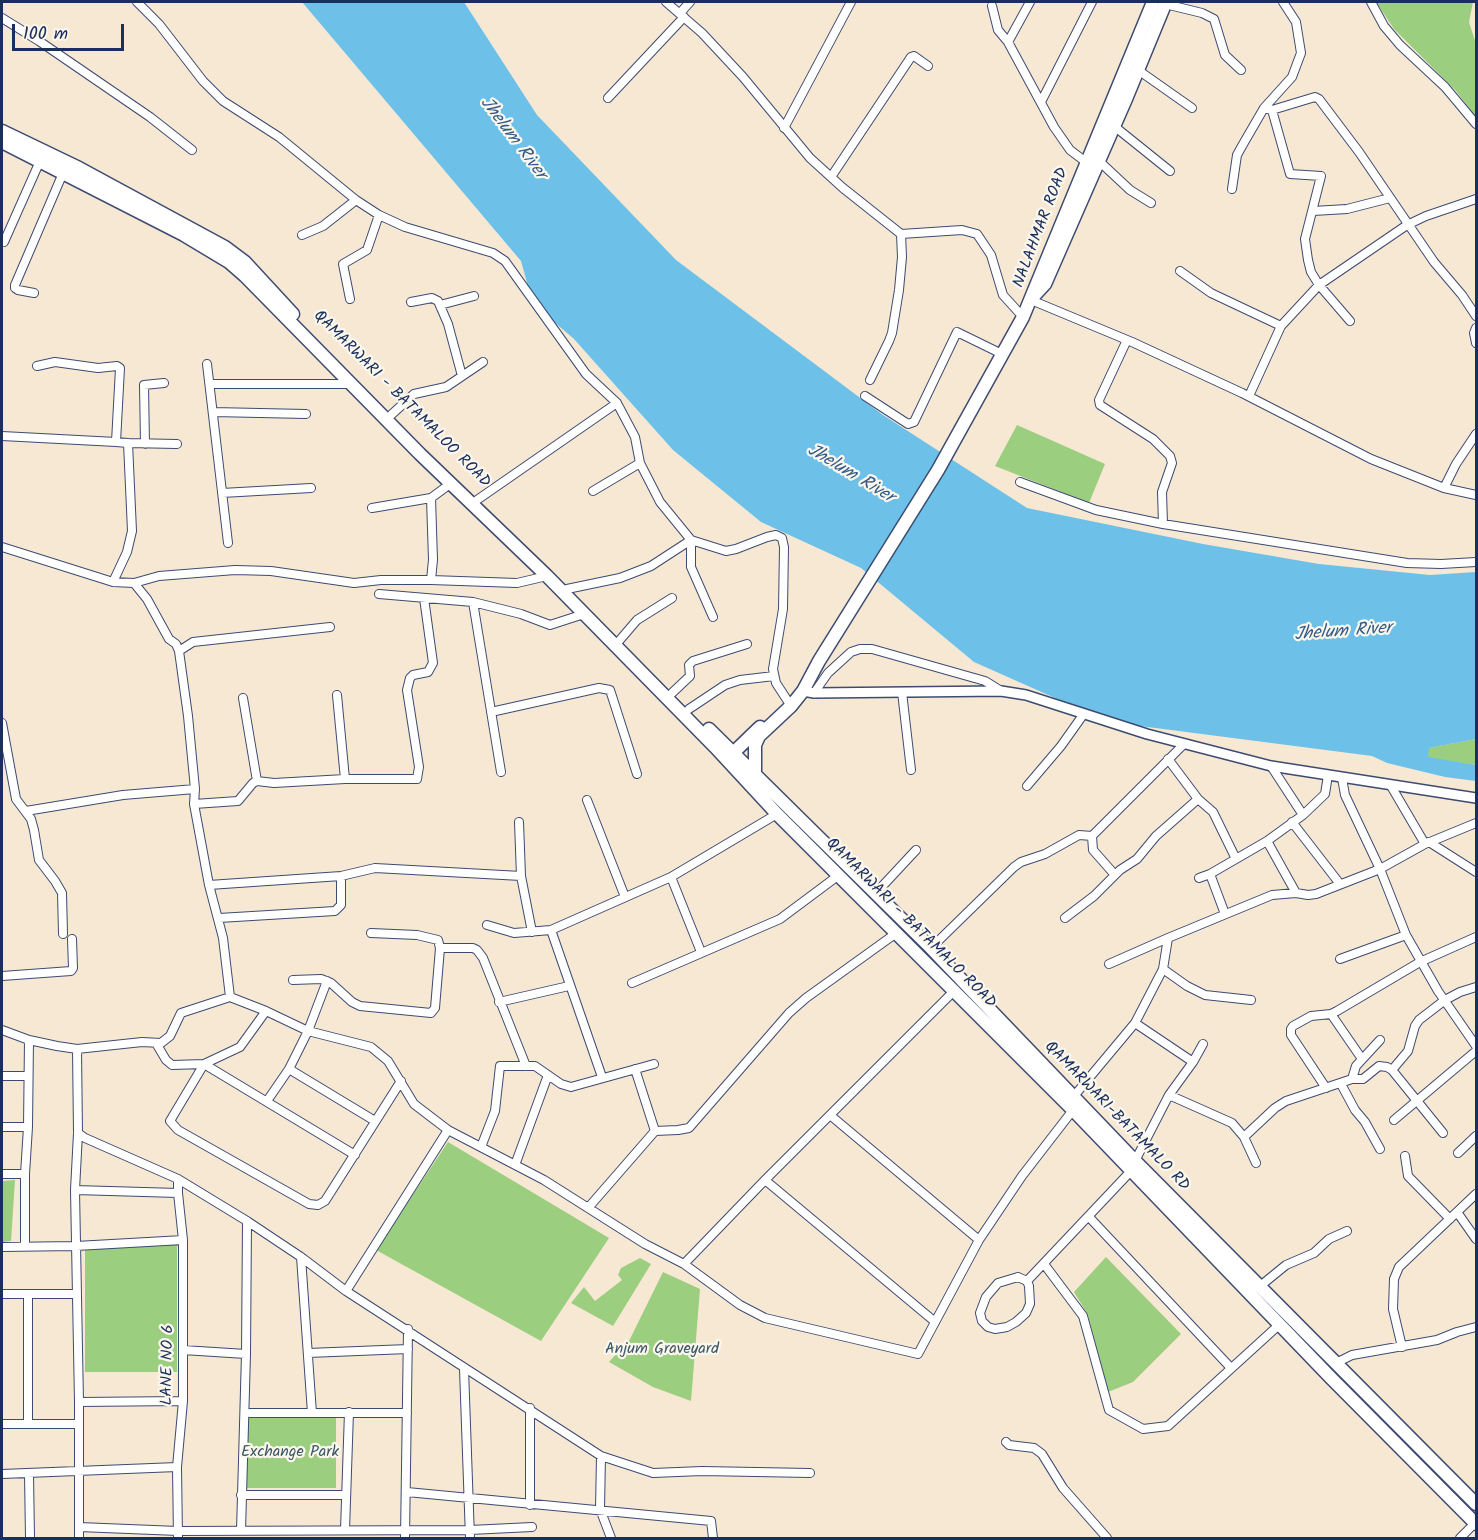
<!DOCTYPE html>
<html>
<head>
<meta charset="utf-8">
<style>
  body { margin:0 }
  #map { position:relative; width:1478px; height:1540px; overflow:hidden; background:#f7e8d4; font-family:Kalam,sans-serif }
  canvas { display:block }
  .frame { position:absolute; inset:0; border:3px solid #1b2f5e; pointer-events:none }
  .scale { position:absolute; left:12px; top:24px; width:112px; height:27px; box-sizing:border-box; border:3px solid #1b2f5e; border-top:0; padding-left:8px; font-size:18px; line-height:21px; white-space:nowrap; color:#1b2f5e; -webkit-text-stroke:4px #fbf7ec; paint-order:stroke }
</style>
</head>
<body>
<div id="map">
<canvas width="1478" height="1540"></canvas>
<div class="frame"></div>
<div class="scale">100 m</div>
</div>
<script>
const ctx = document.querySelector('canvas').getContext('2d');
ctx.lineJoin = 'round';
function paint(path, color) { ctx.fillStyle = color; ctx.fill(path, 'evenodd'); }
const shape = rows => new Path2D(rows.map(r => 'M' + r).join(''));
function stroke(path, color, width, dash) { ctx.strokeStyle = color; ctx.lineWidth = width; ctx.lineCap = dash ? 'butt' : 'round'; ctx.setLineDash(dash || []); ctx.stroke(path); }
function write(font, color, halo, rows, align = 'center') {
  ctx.font = font + ' Kalam,sans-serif'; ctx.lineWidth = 4.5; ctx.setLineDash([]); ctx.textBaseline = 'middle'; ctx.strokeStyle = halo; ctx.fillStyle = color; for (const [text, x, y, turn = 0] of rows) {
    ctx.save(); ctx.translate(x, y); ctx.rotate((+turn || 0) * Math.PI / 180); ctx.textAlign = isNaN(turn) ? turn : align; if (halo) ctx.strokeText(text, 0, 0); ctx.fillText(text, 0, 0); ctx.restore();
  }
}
paint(shape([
  [1376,2,1473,2,1469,22,1476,44,1476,117,1456,91,1394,29],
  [1017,425,1105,464,1089,503,995,466],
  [1476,739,1476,765,1428,758,1428,748],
  [448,1142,609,1238,541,1341,376,1250],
  [15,1180,11,1241,2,1242,2,1181],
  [85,1245,177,1245,177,1372,85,1372],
  [1106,1257,1181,1334,1133,1382,1108,1392,1088,1315,1074,1292],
  [640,1258,651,1264,613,1326,571,1303,584,1287,595,1301,622,1280,618,1275,621,1268],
  [663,1272,700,1289,691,1401,653,1387,609,1362,630,1339],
  [244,1417,336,1417,336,1488,244,1488]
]), '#9bce7e');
paint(shape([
  [302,2,464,2,537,115,676,260,883,415,1027,508,1203,544,1319,564,1430,575,1476,572,1476,739,1429,748,1428,757,1476,765,1476,781,1445,777,1387,763,1372,756,1109,722,974,662,861,568,761,522,673,450,574,339,533,304,521,261]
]), '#6dc1e9');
const minor = shape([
  [137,2,159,24,203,81,223,101,279,137,356,200,379,215,405,227,493,253,505,261,586,374,617,403,635,437,640,463,660,502,691,540,726,551,736,549,767,537,776,535,782,538,784,547,783,609,773,669,776,683,791,706],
  [666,2,702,33,743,77,810,158,843,188,901,234,902,257,899,290,892,333,889,341,870,380],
  [1371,2,1384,26,1400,45,1445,87,1476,124],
  [1165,4,1202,13,1214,19,1225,55,1241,70],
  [992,6,998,30,1008,42,1030,2],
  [680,13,690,2],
  [2,18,39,41,150,117,192,150],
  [1008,42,1054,127,1070,150,1086,162],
  [1138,70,1192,108],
  [608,98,684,17],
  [1041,102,1092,2],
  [1264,108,1272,110,1315,97,1319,99,1359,152,1434,262,1462,295,1476,316],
  [1272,110,1290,174,1321,176,1305,239,1308,260,1311,272,1319,285,1350,321],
  [1114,126,1170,171],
  [784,128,851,2],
  [1099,161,1130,190,1151,203],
  [831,177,911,57,914,56,928,66],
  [1232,189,1237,155,1242,146,1264,108,1292,77,1301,53,1296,22,1283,2],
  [1313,211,1347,209,1390,198],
  [901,234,962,230,977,234,991,255,1003,295,1023,317],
  [302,235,323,226,356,200],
  [4,242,40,161],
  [1180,271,1211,293,1281,326],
  [34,293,18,290,15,288,15,285,63,173],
  [350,299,343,264,367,250,379,215],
  [1031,300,1132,342,1242,393,1371,459,1444,488,1476,495],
  [411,302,432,298,438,301,448,324,462,376],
  [440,305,474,296],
  [1476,328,1474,333,1476,343],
  [1127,340,1099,400,1100,405,1153,439,1170,456,1172,463,1162,492,1163,524],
  [207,364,228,543],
  [37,366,55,362,98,368,117,366,120,368,116,442,128,443,132,531,127,552,113,582],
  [210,384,350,384],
  [865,396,908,424,914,422,957,332,1002,354],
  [1249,396,1281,326,1319,285,1407,225,1426,216,1476,199],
  [213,412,306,414],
  [391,415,414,394,446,387,483,362],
  [2,436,116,442],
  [128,443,177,444],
  [145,444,144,385,164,383],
  [1020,482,1096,510,1163,524,1407,563,1441,564,1476,562],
  [1444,488,1456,464,1476,434],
  [593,491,640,463],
  [222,493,311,488],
  [431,498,433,560,431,580],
  [477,500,617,403],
  [372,508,431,498,450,484],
  [691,540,691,567,713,617],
  [2,547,113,582,134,583,147,599,169,639,176,644,179,651,188,716,195,789,194,804,209,885,223,938,230,997,266,1011,308,1031,371,1047,388,1061,414,1104,448,1130,544,1180,645,1244,684,1264,765,1180,953,992],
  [134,583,159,576,235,570,271,571,354,583,381,580,431,580,517,583,547,576],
  [567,589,620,578,651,566,691,540],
  [379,594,473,602,521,614,550,625,584,614],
  [473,602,501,772],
  [619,641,637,620,672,598],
  [179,651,193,642,330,627],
  [902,692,911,770],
  [672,693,690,676,689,665,693,661,747,644],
  [814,693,828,673,851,652,860,649,872,649,985,681,1001,691],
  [337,695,345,779],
  [243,698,257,781],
  [689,709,725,685,740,680,774,676],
  [491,712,599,688,610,690,637,774],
  [2,723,16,799,31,819,34,830,39,860,55,881,62,893,63,934],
  [1168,759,1198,799,1213,812,1236,859],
  [1271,766,1303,815],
  [1342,778,1345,795,1380,869,1406,935,1438,991,1476,1046],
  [1027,786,1061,746,1083,715],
  [1391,786,1425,844],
  [587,800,625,897],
  [194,804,238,801,253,783,257,781,274,783,345,779,417,779,419,767,407,690,410,678,413,675,428,672,433,663,424,598],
  [26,811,123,795,195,789],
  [519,822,521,876],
  [1292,822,1340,884],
  [1092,836,1093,850,1115,875],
  [1267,841,1296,893],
  [1429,842,1476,872],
  [1210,874,1225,914],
  [671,877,701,952],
  [1199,878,1210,874,1267,841,1303,815,1325,794,1328,775],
  [209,885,341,876,375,868,521,876,532,932],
  [875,894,916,850],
  [219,918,335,911,341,905,341,876],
  [1065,918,1094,896,1120,870,1137,859,1156,836,1198,799],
  [487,925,514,933,551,930,671,877,777,814],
  [551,930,602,1077],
  [371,933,417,935,438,940,440,948,473,948,477,950,483,958,526,1066],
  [931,948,1014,867,1021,862,1045,854,1079,835,1092,836,1184,744],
  [1340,959,1406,935],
  [1109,964,1168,938],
  [1163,969,1187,986,1205,995,1251,1000],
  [2,976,71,971,73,968,72,939],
  [293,980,321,979,331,983,352,1002,360,1006,431,1013,435,1008,440,948],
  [632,983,780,919,839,875],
  [499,1002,569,986],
  [266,1011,240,1047,204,1064,170,1121,178,1130,309,1204,318,1205,325,1201,401,1081],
  [1331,1014,1362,1059],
  [1135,1023,1193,1062],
  [2,1030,29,1040,57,1046,77,1049,142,1042,161,1043,170,1036,181,1013,230,997],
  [156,1043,166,1060,172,1065,204,1064,355,1155],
  [77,1049,78,1133,75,1190,79,1402,79,1538],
  [289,1069,375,1121],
  [635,1069,655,1131],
  [1392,1070,1443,1133],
  [2,1076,27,1076],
  [1352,1079,1356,1066,1380,1040],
  [1341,1084,1355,1110,1365,1122,1380,1149],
  [1326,1088,1291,1035,1291,1029,1293,1026,1311,1016,1331,1014,1337,1011,1420,962,1476,937],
  [1169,1095,1232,1123,1244,1137,1256,1163],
  [1074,1096,1135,1023,1163,969,1168,938,1272,895,1296,893,1308,895,1316,894,1380,869,1425,844,1476,823],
  [267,1101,289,1069,308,1031,327,981],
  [830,1115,979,1240],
  [1394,1120,1476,1051],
  [2,1127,28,1127],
  [78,1133,85,1138,178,1179,247,1221,301,1257,346,1291,601,1456,600,1509,611,1538],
  [1244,1137,1275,1108,1286,1101,1352,1079,1363,1079,1379,1066,1387,1067,1392,1070,1408,1051,1415,1026,1419,1020,1445,1000,1460,992,1476,987],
  [481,1147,495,1111,500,1066,535,1066,561,1084,571,1087,654,1064],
  [1458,1153,1476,1136],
  [1405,1156,1408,1176,1450,1219],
  [1135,1161,1169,1095,1193,1062,1203,1044],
  [515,1165,548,1075],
  [2,1174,25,1174],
  [765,1180,934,1321],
  [75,1190,178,1193],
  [588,1208,655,1131,678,1130,689,1128,789,1013,806,998,895,934],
  [1457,1212,1476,1239],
  [1089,1217,1231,1368],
  [25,1246,25,1174,28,1127,29,1040],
  [2,1247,76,1246,183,1240],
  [301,1257,312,1413],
  [684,1264,740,1305,765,1318,918,1354,979,1240,1022,1176,1073,1110],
  [1044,1264,1083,1316,1109,1410,1143,1429,1168,1426,1280,1324],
  [1018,1277,1027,1281,1029,1286,1030,1304,1026,1313,1016,1322,1007,1327,995,1329,988,1327,982,1321,980,1313,986,1297,998,1283,1018,1277],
  [1027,1281,1131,1171],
  [1259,1287,1286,1265,1314,1253,1329,1239,1347,1231],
  [346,1291,448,1130],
  [2,1294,77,1294],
  [1402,1347,1393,1309,1394,1279,1399,1267,1476,1194],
  [183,1350,246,1354],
  [308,1353,408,1349],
  [1336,1363,1352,1355,1437,1340,1457,1332,1476,1327],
  [464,1369,470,1538],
  [79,1402,183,1401],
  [530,1408,530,1505],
  [250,1413,407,1413],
  [2,1424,79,1424],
  [28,1424,28,1294],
  [1006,1442,1009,1445,1034,1448,1042,1454,1063,1488,1107,1538],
  [601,1456,653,1473,702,1471,810,1473],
  [2,1474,177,1467],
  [29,1474,30,1538],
  [407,1492,711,1521,713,1538],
  [241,1495,346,1495],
  [79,1527,178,1531,470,1530,532,1527],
  [345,1530,349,1412],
  [241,1531,246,1354,247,1221],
  [178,1538,177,1467,183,1401,183,1240,178,1193,178,1179],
  [405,1538,408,1329],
  [1460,1538,1475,1523]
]);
const tertiary = shape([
  [803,691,814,693,1001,691,1026,695,1147,734,1271,766,1476,798]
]);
const primary = shape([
  [2,131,79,168,225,247,245,262,293,314],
  [2,142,184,235,229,262,245,276,420,454,547,576,715,747,777,814,1073,1110,1331,1378,1476,1524],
  [1033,297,1045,284,1126,99,1166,2],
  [709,729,931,948,1135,1161,1476,1504],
  [729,757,760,727],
  [755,774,755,745,759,736,791,706,803,691,819,661,938,470,1023,317,1153,2]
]);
stroke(minor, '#3c4b70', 10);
stroke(tertiary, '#3c4b70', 12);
stroke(primary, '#3c4b70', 15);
stroke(minor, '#fff', 8);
stroke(tertiary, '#fff', 9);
stroke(primary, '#fff', 12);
write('16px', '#1b2f5e', '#fbf7ec', [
  ["NALAHMAR ROAD",1042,228,-69],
  ["QAMARWARI - BATAMALOO ROAD",401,400,45],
  ["QAMARWARI - BATAMALO ROAD",910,924,45],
  ["QAMARWARI-BATAMALO RD",1116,1117,46],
  ["LANE NO 6",169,1365,-89]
]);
write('16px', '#3b5766', '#fbf7ec', [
  ["Anjum Graveyard",662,1350],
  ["Exchange Park",290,1453]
]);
write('italic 18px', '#345b88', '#fbf7ec', [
  ["Jhelum River",512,139,53],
  ["Jhelum River",850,475,31],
  ["Jhelum River",1343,633,-4]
]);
</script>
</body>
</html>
